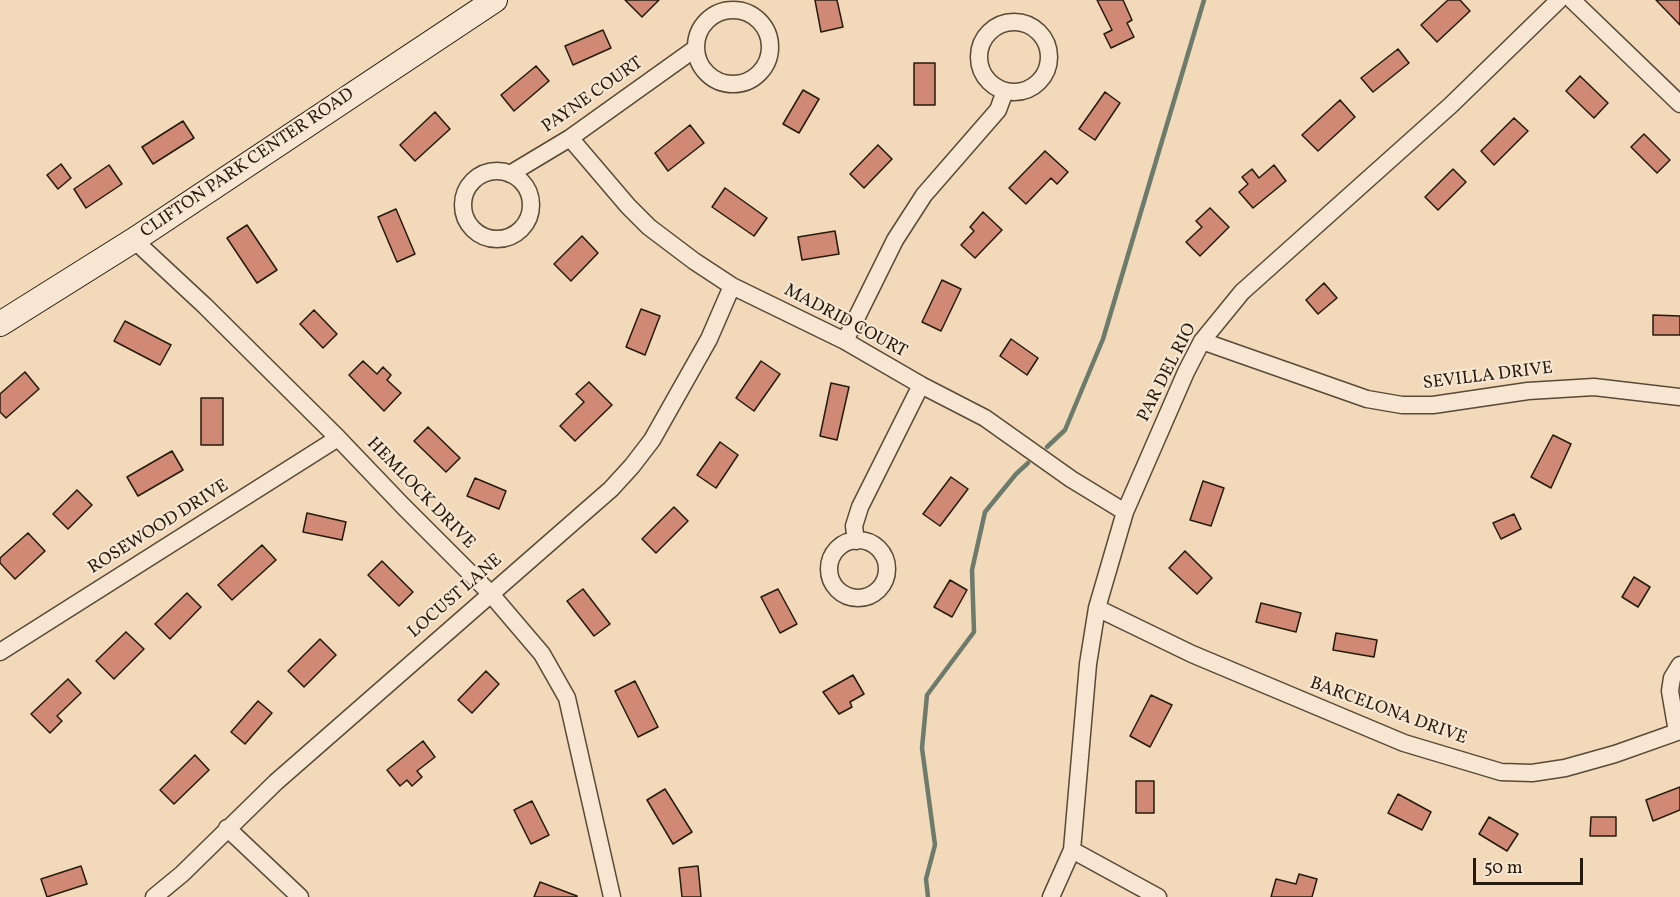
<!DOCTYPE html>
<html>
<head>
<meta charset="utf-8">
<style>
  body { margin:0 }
  #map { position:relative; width:1680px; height:897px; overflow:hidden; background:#f1d9b9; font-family:Vollkorn,serif }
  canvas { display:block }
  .scale { position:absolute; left:1473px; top:858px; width:110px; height:27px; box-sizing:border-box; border:3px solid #251b0c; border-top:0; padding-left:8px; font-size:18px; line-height:21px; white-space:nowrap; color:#251b0c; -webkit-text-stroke:4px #f6e6d2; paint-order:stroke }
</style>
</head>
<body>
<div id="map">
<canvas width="1680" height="897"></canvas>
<div class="scale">50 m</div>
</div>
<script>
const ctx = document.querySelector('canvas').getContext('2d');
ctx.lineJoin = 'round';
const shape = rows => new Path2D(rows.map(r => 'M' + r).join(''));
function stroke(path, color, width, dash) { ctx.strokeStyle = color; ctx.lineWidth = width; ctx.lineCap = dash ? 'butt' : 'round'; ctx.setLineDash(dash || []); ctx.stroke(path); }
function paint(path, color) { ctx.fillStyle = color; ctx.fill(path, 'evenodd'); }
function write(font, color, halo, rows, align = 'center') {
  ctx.font = font + ' Vollkorn,serif'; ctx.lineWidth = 4.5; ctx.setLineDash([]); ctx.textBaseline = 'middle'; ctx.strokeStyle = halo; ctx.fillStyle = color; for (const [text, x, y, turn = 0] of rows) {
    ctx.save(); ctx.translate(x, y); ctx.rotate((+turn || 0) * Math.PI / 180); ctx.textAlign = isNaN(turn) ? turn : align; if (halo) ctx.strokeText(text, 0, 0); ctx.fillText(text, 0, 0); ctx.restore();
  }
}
stroke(shape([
  [1047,447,1065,430,1103,339,1204,0],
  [928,897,926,879,935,845,922,748,927,695,974,632,972,570,985,512,1016,474,1028,463]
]), '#6c7b6b', 4.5);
const building = shape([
  [625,0,659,0,642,17,625,0],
  [815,0,837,0,843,27,821,32,815,0],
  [1097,0,1123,0,1132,20,1127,23,1134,37,1111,48,1104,34,1112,30,1097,0],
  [1448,0,1460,0,1470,11,1437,42,1421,25,1448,0],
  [1656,0,1680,0,1680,25,1656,0],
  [603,30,611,48,573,65,565,46,603,30],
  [1398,49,1409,63,1373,92,1361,78,1398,49],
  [914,63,935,63,935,105,914,105,914,63],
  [536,66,549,81,514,111,501,95,536,66],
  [1580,76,1608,103,1594,118,1566,91,1580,76],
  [803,90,819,99,799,133,783,124,803,90],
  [1105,92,1120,103,1095,140,1079,129,1105,92],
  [1340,100,1355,117,1318,151,1302,135,1340,100],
  [435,112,450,129,415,161,400,145,435,112],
  [1514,118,1528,131,1494,165,1481,151,1514,118],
  [183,121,194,138,153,164,142,147,183,121],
  [690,125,704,143,668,171,655,153,690,125],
  [1644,134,1670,160,1657,173,1631,147,1644,134],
  [878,145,892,159,864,188,850,174,878,145],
  [1045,151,1068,172,1057,184,1051,178,1026,204,1009,188,1045,151],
  [61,164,71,178,58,189,47,175,61,164],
  [109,165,122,184,86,208,74,189,109,165],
  [1274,165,1286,181,1253,208,1239,192,1248,184,1242,177,1252,169,1259,178,1274,165],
  [1453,169,1466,182,1438,210,1425,197,1453,169],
  [725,188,767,218,754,236,712,207,725,188],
  [1210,208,1229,227,1200,256,1186,242,1202,227,1196,221,1210,208],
  [396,209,415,254,397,262,378,217,396,209],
  [983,212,1002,230,975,258,961,245,974,231,970,227,983,212],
  [247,225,277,270,257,283,227,238,247,225],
  [835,231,839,254,802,260,798,237,835,231],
  [582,236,598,253,571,281,554,264,582,236],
  [942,280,961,289,941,331,922,322,942,280],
  [1324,283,1337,298,1318,314,1306,300,1324,283],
  [641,309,660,316,645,355,626,347,641,309],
  [314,310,337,334,323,348,300,324,314,310],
  [1653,315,1680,316,1680,335,1653,335,1653,315],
  [125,321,171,345,160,365,114,341,125,321],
  [1011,339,1038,358,1027,375,1000,356,1011,339],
  [363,361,377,374,383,367,391,375,387,380,401,393,384,411,349,375,363,361],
  [761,361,780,374,754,411,736,398,761,361],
  [25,372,39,389,6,418,0,412,0,394,25,372],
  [589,382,612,405,575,441,560,426,584,402,576,394,589,382],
  [831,383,849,387,837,440,820,436,831,383],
  [201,398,223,398,223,445,201,445,201,398],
  [428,427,460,458,446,472,414,441,428,427],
  [1553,435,1571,444,1551,488,1531,477,1553,435],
  [720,442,738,455,716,488,697,475,720,442],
  [172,451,183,470,138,496,127,477,172,451],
  [951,477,968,489,940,526,923,514,951,477],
  [475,478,506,491,499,509,467,496,475,478],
  [1203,481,1224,488,1211,526,1190,520,1203,481],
  [77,490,92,505,68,529,53,514,77,490],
  [674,507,688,521,656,553,642,539,674,507],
  [307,513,346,522,342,540,303,532,307,513],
  [1514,514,1521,529,1501,539,1493,523,1514,514],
  [28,533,45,551,15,579,0,563,0,558,28,533],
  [262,545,276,560,232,600,218,585,262,545],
  [1185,551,1212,578,1197,594,1169,568,1185,551],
  [382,561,413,592,399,606,368,575,382,561],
  [1634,577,1650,587,1638,607,1622,597,1634,577],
  [950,580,967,590,952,617,934,607,950,580],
  [583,589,610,624,594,636,567,601,583,589],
  [778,589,797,624,780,633,761,597,778,589],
  [187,593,201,607,170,639,155,624,187,593],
  [1261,603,1301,613,1296,632,1256,622,1261,603],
  [126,632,144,649,114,679,96,661,126,632],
  [1336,633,1377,640,1374,657,1333,650,1336,633],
  [320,639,336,655,304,687,288,671,320,639],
  [486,671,499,684,472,713,458,700,486,671],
  [853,675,864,694,850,702,852,707,839,714,823,692,853,675],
  [68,679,81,693,57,716,62,721,50,733,31,714,68,679],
  [635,681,658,727,638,737,615,691,635,681],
  [1151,695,1172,705,1150,747,1130,736,1151,695],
  [258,701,272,713,245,744,231,732,258,701],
  [423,741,435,757,417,771,422,777,412,786,407,780,400,786,387,770,423,741],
  [195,755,209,770,174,804,160,790,195,755],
  [1136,781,1154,781,1154,813,1136,813,1136,781],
  [1680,787,1680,810,1653,821,1646,800,1680,787],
  [665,789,692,832,673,844,647,800,665,789],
  [1398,794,1431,812,1422,830,1388,813,1398,794],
  [532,801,549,835,531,844,514,810,532,801],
  [1489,817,1518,834,1507,851,1479,834,1489,817],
  [1591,817,1616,817,1616,836,1590,836,1591,817],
  [81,866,87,884,47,897,41,879,81,866],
  [698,866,701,897,682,897,679,868,698,866],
  [1299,874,1317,879,1312,897,1271,897,1276,879,1296,884,1299,874],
  [540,882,577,896,577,897,534,897,540,882]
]);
paint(building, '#cf8975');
stroke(building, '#251b0c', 1.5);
const street = shape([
  [1572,0,1680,104],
  '696 47a37 37 0 1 1 74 0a37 37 0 1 1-74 0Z',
  '979 57a35 35 0 1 1 70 0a35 35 0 1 1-70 0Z',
  [570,138,628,206,649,227,694,261,732,286,845,341,921,385,985,418,1071,479,1125,512],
  '463 205a34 34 0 1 1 68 0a34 34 0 1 1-68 0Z',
  [510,174,570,138,696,48],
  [134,240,205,306,338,438,403,506,490,593,542,654,567,698,612,897],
  [845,341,895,240,924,195,998,110,1005,91],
  [1202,341,1367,399,1402,405,1433,405,1528,391,1594,387,1680,397],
  '829 569a29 29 0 1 1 58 0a29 29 0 1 1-58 0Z',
  [856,541,854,526,860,507,921,385],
  [1097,608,1192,654,1404,743,1501,772,1532,773,1565,768,1615,754,1680,731],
  [0,652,338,438],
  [1677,732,1670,691,1672,678,1680,665],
  [227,828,300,897],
  [1072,850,1158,897],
  [154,897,182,874,276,782,611,489,632,466,652,440,709,339,732,286],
  [1051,897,1072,850,1088,664,1097,608,1125,512,1186,372,1202,341,1242,292,1451,105,1559,0]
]);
const secondary = shape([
  [0,324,134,240,495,0]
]);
stroke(street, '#584a37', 19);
stroke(secondary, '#251b0c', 26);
stroke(street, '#f6e6d2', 16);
stroke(secondary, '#f6e6d2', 24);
write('18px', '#251b0c', '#f6e6d2', [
  ["PAYNE COURT",593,96,-35],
  ["CLIFTON PARK CENTER ROAD",248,164,-34],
  ["MADRID COURT",845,322,28],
  ["PAR DEL RIO",1168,373,-63],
  ["SEVILLA DRIVE",1488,377,-7],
  ["HEMLOCK DRIVE",420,494,46],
  ["ROSEWOOD DRIVE",159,528,-32],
  ["LOCUST LANE",456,597,-41],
  ["BARCELONA DRIVE",1388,712,20]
]);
</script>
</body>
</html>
